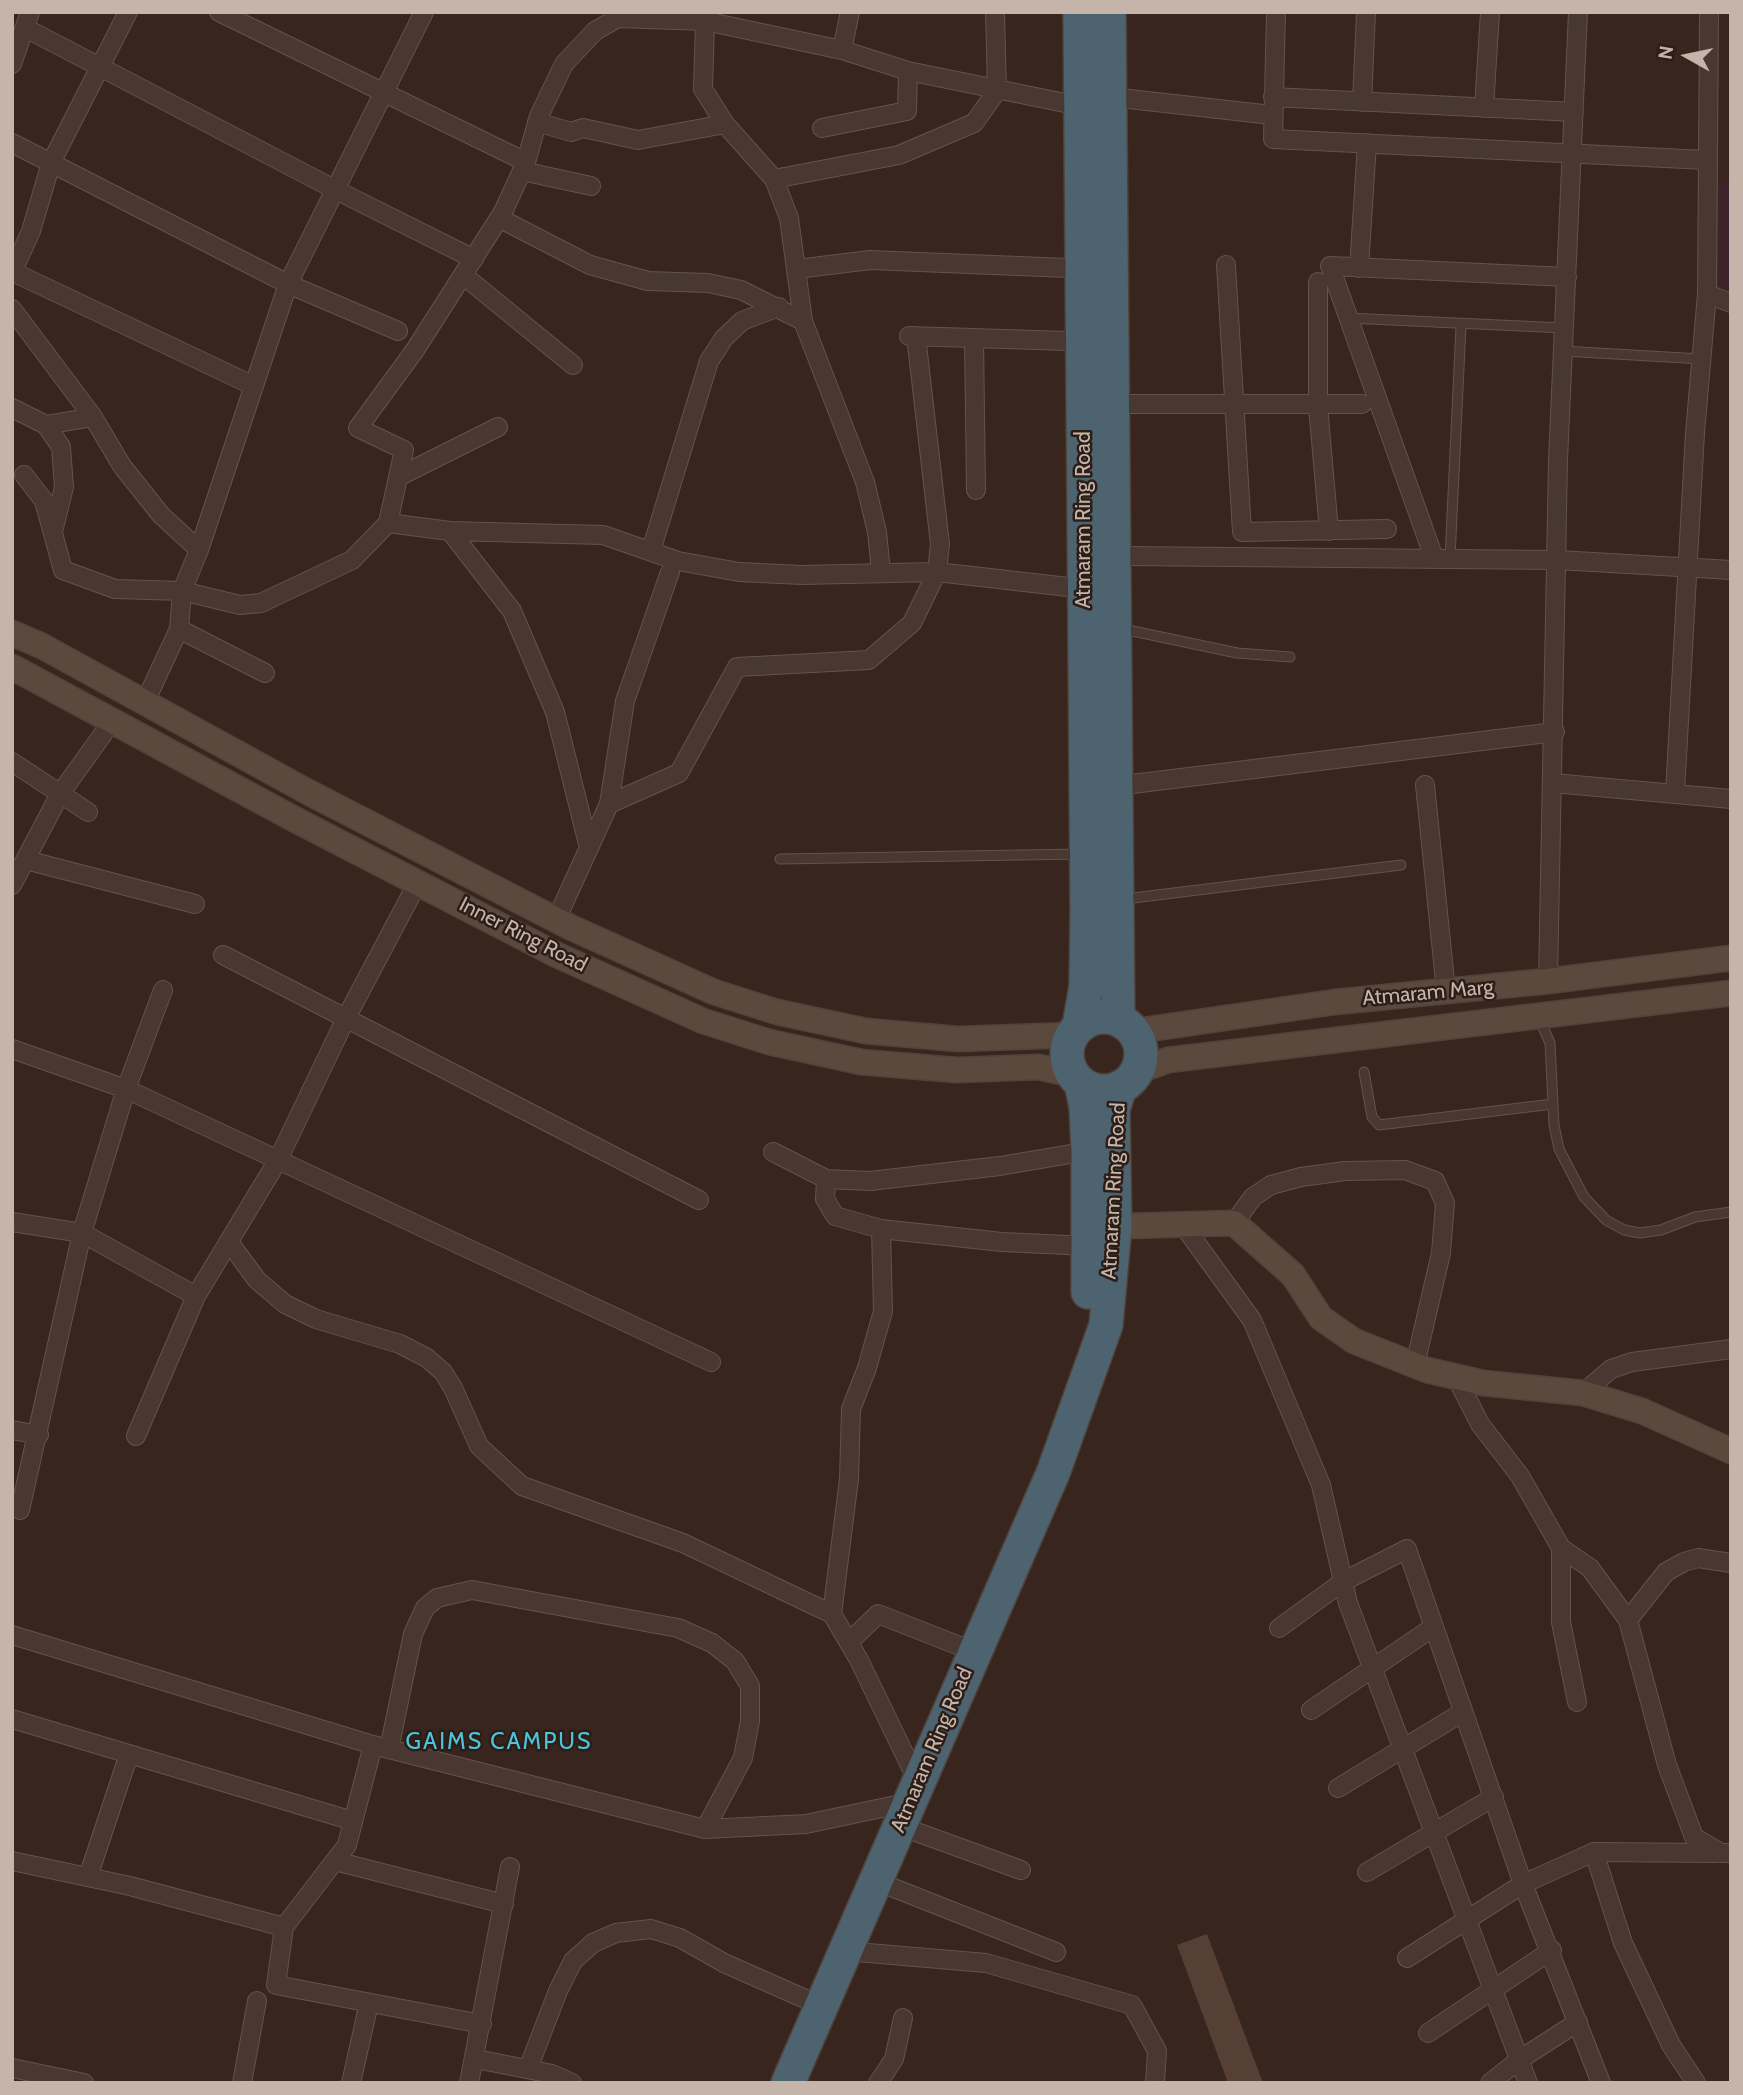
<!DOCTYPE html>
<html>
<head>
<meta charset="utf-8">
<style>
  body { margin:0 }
  #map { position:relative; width:1743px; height:2095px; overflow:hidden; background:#38251d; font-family:Cabin,sans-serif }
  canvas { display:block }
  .frame { position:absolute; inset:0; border:14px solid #c5b4aa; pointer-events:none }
  .north { position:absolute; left:1652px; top:21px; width:70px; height:70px; -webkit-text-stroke:5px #2c1e17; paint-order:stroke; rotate:279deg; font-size:19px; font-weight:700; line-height:28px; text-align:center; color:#c5b4aa }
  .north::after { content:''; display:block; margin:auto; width:24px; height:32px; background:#c5b4aa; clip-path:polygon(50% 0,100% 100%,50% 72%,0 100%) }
</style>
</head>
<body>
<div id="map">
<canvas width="1743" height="2095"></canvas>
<div class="frame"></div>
<div class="north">N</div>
</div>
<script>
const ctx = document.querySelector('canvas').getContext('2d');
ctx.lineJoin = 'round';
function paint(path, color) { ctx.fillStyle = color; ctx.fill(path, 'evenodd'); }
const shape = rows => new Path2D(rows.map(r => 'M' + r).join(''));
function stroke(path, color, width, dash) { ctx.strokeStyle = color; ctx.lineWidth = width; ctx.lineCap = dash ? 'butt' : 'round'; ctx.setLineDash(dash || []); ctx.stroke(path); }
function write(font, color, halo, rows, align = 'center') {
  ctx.font = font + ' Cabin,sans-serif'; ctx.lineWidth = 5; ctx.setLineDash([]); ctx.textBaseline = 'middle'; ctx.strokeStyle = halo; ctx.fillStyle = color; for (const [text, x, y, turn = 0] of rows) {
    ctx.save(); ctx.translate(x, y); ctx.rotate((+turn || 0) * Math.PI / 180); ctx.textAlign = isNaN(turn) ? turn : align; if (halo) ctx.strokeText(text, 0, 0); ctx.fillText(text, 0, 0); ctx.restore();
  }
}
paint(shape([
  [1731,182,1731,304,1707,294,1710,183]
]), '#3f232a');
paint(shape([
  [1207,1934,1263,2083,1228,2083,1177,1945]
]), '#564036');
const lane = shape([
  [1348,318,1564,328],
  [1563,351,1702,359],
  [1450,558,1461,326],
  [1123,629,1237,653,1290,657],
  [780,859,1081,854],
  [1125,899,1401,865],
  [1539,1018,1550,1043,1554,1125,1559,1149,1584,1197,1606,1220,1624,1230,1640,1233,1661,1230,1695,1217,1731,1212],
  [1364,1072,1372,1117,1379,1125,1553,1104]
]);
const street = shape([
  [219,12,526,162],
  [613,12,618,18,705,21,842,50,908,71,1065,103],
  [709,12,705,21,703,89,725,124,774,179,789,218,803,321,865,482,877,532,881,571],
  [1276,12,1273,139,1706,160],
  [33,32,336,190,474,259],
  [842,50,850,12],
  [12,64,30,12],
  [1273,97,1574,112],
  [1120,98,1272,115],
  [1362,102,1366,12],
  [1484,108,1490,12],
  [537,122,571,132,583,128,638,140,725,124],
  [822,128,907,111,908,71],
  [12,143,288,284,398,331],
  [522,171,591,186],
  [774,179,899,155,974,123,997,91,995,12],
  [499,218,590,265,648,281,708,283,741,290,803,321],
  [1226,265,1242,532,1387,529],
  [1359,268,1367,143],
  [797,269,870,260,1068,268],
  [13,272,254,386],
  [12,273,31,231,51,163,128,12],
  [463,275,573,365],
  [1318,282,1318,406,1329,531],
  [1707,294,1731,303],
  [12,309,93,417],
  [909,336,1068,341],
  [974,338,976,490],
  [1122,404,1362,404],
  [12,408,46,425,61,447,64,487,53,532],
  [46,425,93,417,122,466,161,515,199,550],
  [24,475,44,501,63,570,115,589,182,591,240,605,261,603,352,560,388,523,450,531,603,535,678,561,739,572,802,575,937,572,1068,587],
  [398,477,498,427],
  [388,523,404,450,358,428,415,350,503,212,526,162,539,116,564,64,595,31,618,18],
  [450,531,512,611,555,712,589,848],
  [651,551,709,361,724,338,742,321,779,307],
  [1123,556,1558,560,1731,570],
  [1434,558,1330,266,1567,277],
  [179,629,265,673],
  [145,702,179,629,182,591,199,550,288,284,424,12],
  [12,762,88,812],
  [1553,783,1731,799],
  [1124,785,1555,732],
  [1425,785,1446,991],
  [1675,793,1695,433,1707,294,1709,12],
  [609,804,625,701,670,572],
  [26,860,195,904],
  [12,885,60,794,113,720],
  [556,920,609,804,679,773,737,667,869,660,912,623,937,572,940,544,916,336],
  [223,955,699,1200],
  [1548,981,1558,460,1578,12],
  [12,1049,126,1089,711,1362],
  [773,1152,826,1179,870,1181,1000,1166,1088,1151],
  [826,1179,825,1199,835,1216,881,1229,883,1311,867,1368,851,1409,849,1479,832,1614],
  [12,1222,82,1233,196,1296],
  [1234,1223,1253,1197,1271,1185,1301,1177,1345,1171,1405,1170,1435,1181,1445,1203,1441,1253,1415,1365],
  [1183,1225,1252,1320,1321,1485,1348,1603,1528,2083],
  [881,1229,1002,1242,1089,1246],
  [229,1242,257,1280,285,1304,316,1319,400,1344,427,1358,443,1372,453,1388,479,1446,522,1486,683,1543,832,1614,859,1660,918,1782],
  [1456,1377,1480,1424,1520,1476,1561,1548,1590,1568,1628,1620,1667,1765,1694,1837,1721,1853,1731,1853],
  [1583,1393,1611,1369,1632,1362,1731,1349],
  [12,1430,39,1435],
  [136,1436,196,1296,278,1160,346,1018,418,882],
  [20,1510,82,1233,126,1089,163,990],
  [1561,1548,1561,1622,1577,1702],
  [1628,1620,1666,1572,1684,1562,1698,1558,1731,1563],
  [1279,1628,1344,1581,1407,1549,1523,1884,1601,2083],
  [12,1635,373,1745,705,1829,806,1824,910,1802],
  [849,1642,878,1614,975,1652],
  [1311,1710,1432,1628],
  [12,1719,353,1821],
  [373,1745,347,1845,284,1927,276,1985,482,2024],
  [389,1749,413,1634,425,1608,437,1598,472,1590,678,1628,712,1643,735,1661,750,1686,750,1721,743,1758,705,1829],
  [1338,1788,1463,1712],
  [900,1826,1021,1870],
  [1594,1852,1623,1943,1671,2045,1696,2083],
  [12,1861,130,1886,284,1927],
  [335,1861,504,1904],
  [1367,1872,1494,1797],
  [88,1877,129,1754],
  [876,1881,1056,1952],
  [845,1951,986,1963,1132,2005,1157,2051,1155,2083],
  [1407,1958,1523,1884,1594,1852,1717,1853],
  [1428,2033,1552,1950],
  [476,2059,552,2074,572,2083],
  [12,2068,84,2083],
  [528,2069,558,1991,573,1961,593,1943,616,1933,651,1929,680,1938,724,1963,812,2002],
  [242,2083,257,2001],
  [351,2083,369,2003],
  [469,2083,510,1867],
  [878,2083,894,2059,903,2018],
  [1490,2083,1519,2060,1578,2022]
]);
const secondary = shape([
  [12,633,42,646,308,792,570,927,714,992,777,1012,866,1031,958,1039,1072,1035],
  [12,667,294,819,557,955,703,1021,769,1042,861,1062,957,1070,1039,1067,1074,1075],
  [1127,1025,1143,1030,1335,1002,1548,981,1731,958],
  [1135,1072,1168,1060,1731,993],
  [1127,1226,1234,1223,1293,1275,1321,1318,1354,1341,1427,1370,1483,1383,1583,1393,1642,1411,1731,1451]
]);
const highway = shape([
  [1109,12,1118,1020],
  '1067 1054a37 37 0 1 1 74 0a37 37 0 1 1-74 0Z',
  [1079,1026,1086,986,1087,911,1080,12],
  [1081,1083,1086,1107,1088,1151,1088,1292],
  [788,2083,1053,1473,1106,1325,1115,1226,1113,1110,1120,1087]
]);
stroke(lane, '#63544b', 11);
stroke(street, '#63544b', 20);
stroke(secondary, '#51423a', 27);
stroke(highway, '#4f4139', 36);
stroke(lane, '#483831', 9);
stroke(street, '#483831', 18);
stroke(secondary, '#5b493e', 24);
stroke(highway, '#4d636f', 33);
write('21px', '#c5b4aa', '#2c1e17', [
  ["Atmaram Ring Road",1084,520,-90],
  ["Inner Ring Road",523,935,27],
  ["Atmaram Marg",1428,993,-5],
  ["Atmaram Ring Road",1114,1191,-87],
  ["Atmaram Ring Road",932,1750,-67]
]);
ctx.letterSpacing = '2px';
write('23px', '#4ec4dc', '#2c1e17', [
  ["GAIMS CAMPUS",499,1742]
]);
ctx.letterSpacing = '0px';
</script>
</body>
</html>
